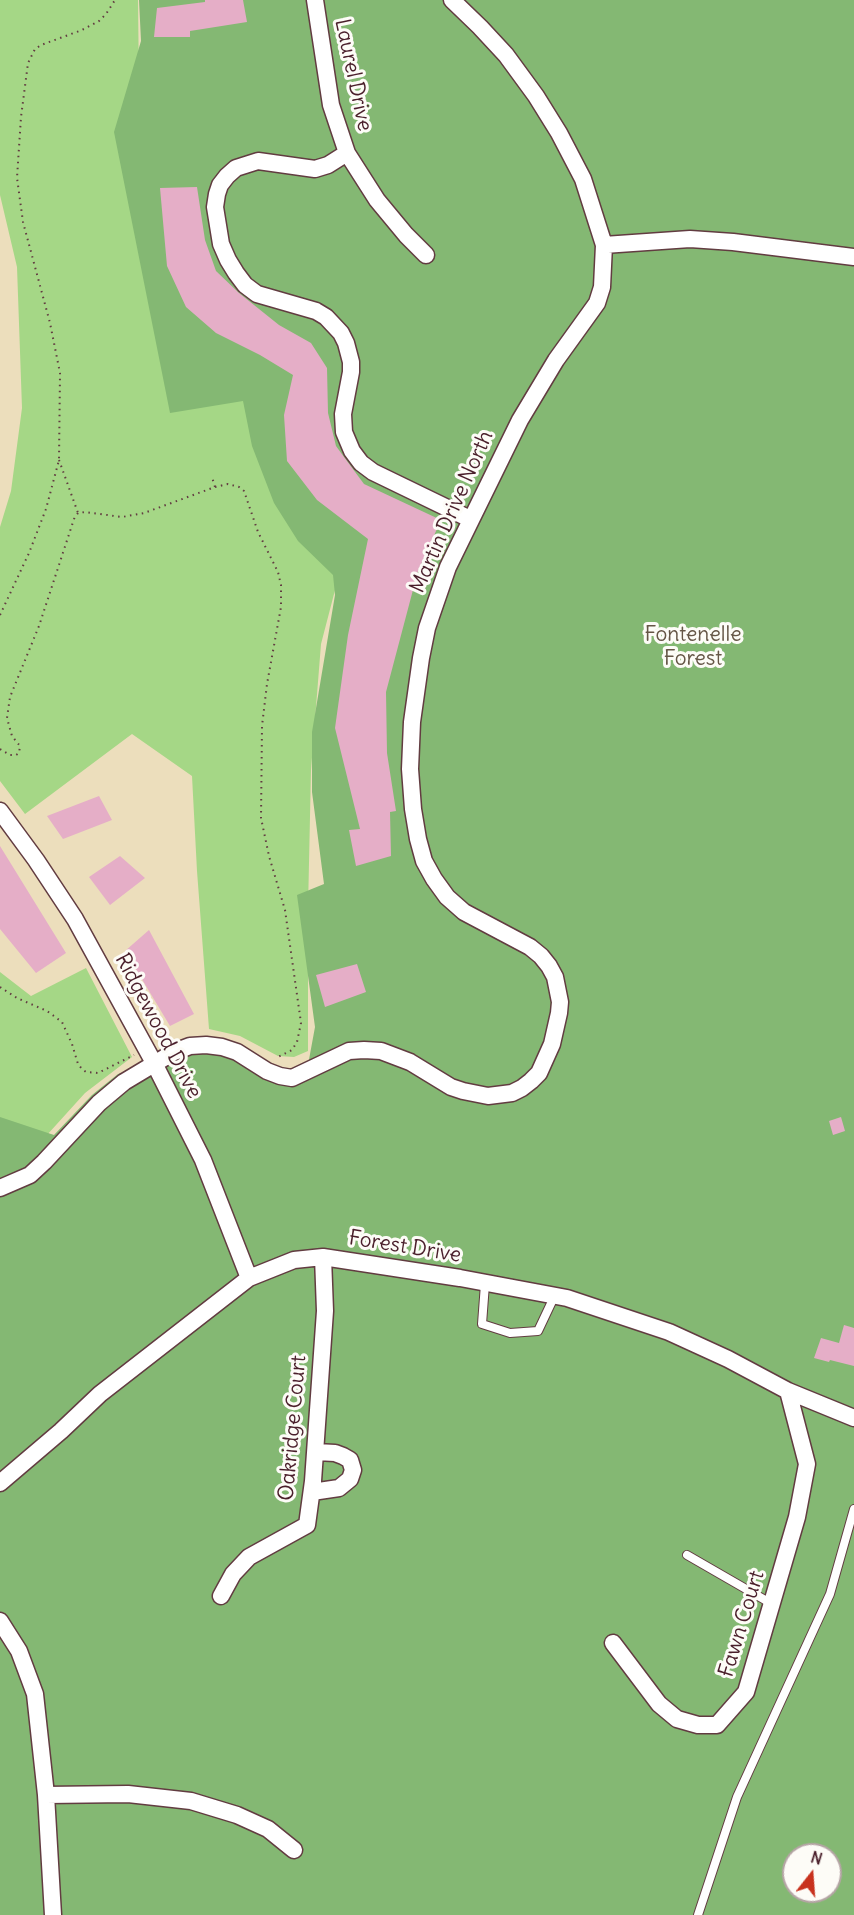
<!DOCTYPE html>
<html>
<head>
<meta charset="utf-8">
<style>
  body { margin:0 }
  #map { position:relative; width:854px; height:1915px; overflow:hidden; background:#ecdebc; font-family:Delius,sans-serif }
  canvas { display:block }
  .north { position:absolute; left:782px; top:1843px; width:60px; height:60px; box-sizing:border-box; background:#fdfcf7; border:2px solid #b5a4a5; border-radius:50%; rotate:17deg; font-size:16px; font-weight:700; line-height:24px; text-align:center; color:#4a1f2b }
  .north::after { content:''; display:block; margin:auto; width:21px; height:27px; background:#c8321e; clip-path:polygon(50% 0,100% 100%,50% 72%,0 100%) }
</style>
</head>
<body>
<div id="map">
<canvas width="854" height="1915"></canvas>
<div class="north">N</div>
</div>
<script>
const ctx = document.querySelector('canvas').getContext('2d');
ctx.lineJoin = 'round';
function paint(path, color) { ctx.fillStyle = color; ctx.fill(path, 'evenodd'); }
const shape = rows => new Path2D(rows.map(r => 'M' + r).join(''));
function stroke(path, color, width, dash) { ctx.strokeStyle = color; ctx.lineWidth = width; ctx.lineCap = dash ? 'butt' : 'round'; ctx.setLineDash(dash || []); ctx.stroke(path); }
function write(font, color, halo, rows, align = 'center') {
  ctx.font = font + ' Delius,sans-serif'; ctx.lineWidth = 6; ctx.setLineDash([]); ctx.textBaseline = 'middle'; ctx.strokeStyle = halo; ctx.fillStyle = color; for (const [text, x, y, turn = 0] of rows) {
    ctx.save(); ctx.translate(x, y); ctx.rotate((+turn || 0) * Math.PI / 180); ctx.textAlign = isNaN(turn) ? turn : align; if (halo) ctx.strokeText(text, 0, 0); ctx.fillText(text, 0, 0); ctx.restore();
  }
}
paint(shape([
  [0,0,138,0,140,171,206,347,347,544,321,644,311,770,308,909,308,1051,294,1057,278,1056,240,1036,209,1029,197,871,192,776,132,734,25,814,0,781,0,527,11,491,22,408,17,267,0,195],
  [86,968,132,1057,85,1093,47,1135,0,1120,0,972,31,996]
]), '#a5d786');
paint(shape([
  [139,0,854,0,854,1915,0,1915,0,1117,54,1135,92,1095,118,1074,134,1069,175,1046,293,1071,308,1065,315,1027,297,895,324,884,312,792,312,732,335,595,333,575,298,541,274,503,252,446,243,401,170,413,114,132,141,41],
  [794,1855,830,1855,830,1891,794,1891]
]), '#84b873');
paint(shape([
  [205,0,243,0,247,22,190,31,190,37,154,37,157,8,205,2],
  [197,187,205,240,216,271,239,293,279,325,311,343,327,368,328,413,336,446,344,457,364,484,441,520,418,571,386,692,387,753,396,811,390,812,391,856,356,866,349,830,360,829,335,728,348,635,368,539,317,500,287,461,284,415,293,375,260,355,216,333,186,307,167,266,160,188],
  [99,796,112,820,63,839,47,816],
  [0,846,66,953,36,973,0,929],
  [120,856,145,878,110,905,89,877],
  [149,930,194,1014,170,1026,125,951],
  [357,964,366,992,325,1007,316,975],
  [841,1117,845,1131,833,1135,829,1121],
  [844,1325,854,1328,854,1366,830,1360,829,1362,814,1358,821,1338,839,1343]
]), '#e5aec7');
const service = shape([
  [485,1284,482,1324,510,1333,538,1331,555,1295],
  [687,1555,772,1604],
  [698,1915,737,1797,830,1594,854,1509]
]);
const minor = shape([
  [315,0,331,105,347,153,377,200,406,235,426,255],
  [347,153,328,165,315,169,258,161,236,168,227,176,220,185,217,194,215,207,221,244,228,260,236,273,245,285,257,294,316,311,326,317,341,333,346,343,351,362,351,372,343,414,344,432,352,451,361,463,373,472,470,519],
  [604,245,690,239,733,242,854,257],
  [0,811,36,860,75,919,154,1063,203,1160,249,1278],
  [0,1188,30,1175,44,1162,99,1103,124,1082,174,1052,190,1046,206,1045,222,1047,237,1052,267,1071,280,1076,292,1078,349,1051,364,1050,381,1051,410,1062,451,1087,463,1091,488,1096,512,1093,522,1088,531,1081,539,1073,552,1044,559,1013,560,1002,555,977,549,966,541,956,530,947,464,912,447,897,434,879,424,861,418,839,413,809,410,769,412,722,421,658,427,628,448,567,520,420,556,360,597,303,602,287,604,245,583,179,559,133,536,96,506,55,480,27,452,0],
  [0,1483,61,1431,100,1394,249,1278,294,1260,323,1257,460,1278,567,1298,669,1332,728,1359,788,1391,854,1418],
  [312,1492,339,1488,350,1479,353,1470,350,1460,343,1456,335,1453,316,1452],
  [221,1596,233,1574,249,1557,307,1525,313,1481,325,1311,323,1257],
  [0,1621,19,1651,35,1694,46,1795,53,1915],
  [613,1643,659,1704,677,1719,698,1725,717,1725,746,1692,797,1517,807,1464,788,1391],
  [46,1795,128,1794,191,1801,237,1815,268,1829,294,1850]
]);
stroke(service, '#623c41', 10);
stroke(minor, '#623c41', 19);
stroke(shape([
  [59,460,78,513],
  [215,487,228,484,239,487,244,491,258,532,278,572,281,585,281,607,267,684,262,726,261,818,269,856,285,910,301,1023,297,1042,292,1050,278,1057],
  [0,615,29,553,46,509,59,460,60,373,50,323,23,222,17,178,21,117,28,63,35,49,41,45,82,30,99,21,106,14,115,0],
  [0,749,10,755,16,755,19,753,20,746,12,736,7,718,10,697,39,626,74,519,78,513,85,512,122,517,144,513,215,487,212,477],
  [0,987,17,998,47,1011,62,1022,72,1044,78,1064,82,1069,86,1072,98,1073,134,1055]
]), '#623c41', 2, [1.5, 4.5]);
stroke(service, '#fff', 8);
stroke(minor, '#fff', 16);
write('21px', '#4a1f2b', '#fdfcf7', [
  ["Laurel Drive",353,75,78],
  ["Martin Drive North",452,512,-66],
  ["Ridgewood Drive",158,1026,62],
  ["Forest Drive",405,1247,9],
  ["Oakridge Court",293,1428,-85],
  ["Fawn Court",742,1624,-73]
]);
write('21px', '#655646', '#fdfcf7', [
  ["Fontenelle",693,635],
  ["Forest",693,659]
]);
</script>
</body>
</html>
